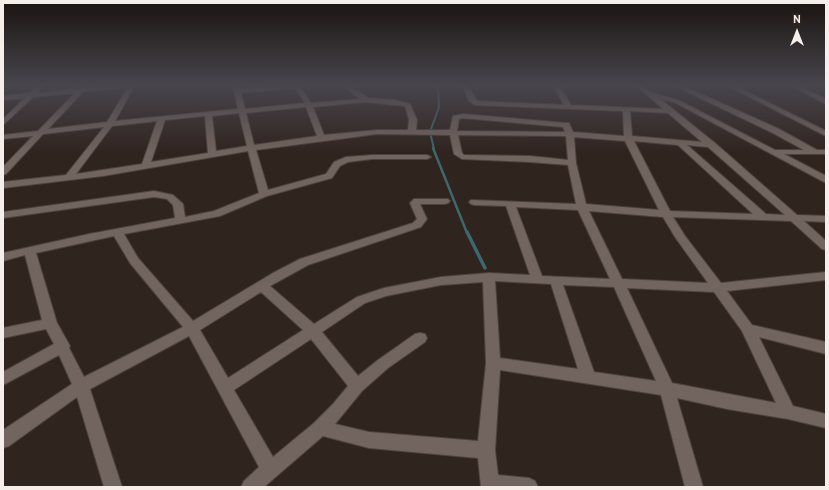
<!DOCTYPE html>
<html>
<head>
<meta charset="utf-8">
<style>
  body { margin:0 }
  #map { position:relative; width:829px; height:490px; overflow:hidden; background:#30241f; font-family:Overpass,sans-serif }
  canvas { display:block }
  .frame { position:absolute; inset:0; border:4px solid #f6eeea; pointer-events:none }
  .north { position:absolute; left:777px; top:12px; width:40px; height:40px; -webkit-text-stroke:3px #30241f; paint-order:stroke; rotate:0deg; font-size:11px; font-weight:700; line-height:16px; text-align:center; color:#f6eeea }
  .north::after { content:''; display:block; margin:auto; width:14px; height:18px; background:#f6eeea; clip-path:polygon(50% 0,100% 100%,50% 72%,0 100%) }
</style>
</head>
<body>
<div id="map">
<canvas width="829" height="490"></canvas>
<div class="frame"></div>
<div class="north">N</div>
</div>
<script>
const ctx = document.querySelector('canvas').getContext('2d');
ctx.lineJoin = 'round';
const shape = rows => new Path2D(rows.map(r => 'M' + r).join(''));
function stroke(path, color, width, dash) { ctx.strokeStyle = color; ctx.lineWidth = width; ctx.lineCap = dash ? 'butt' : 'round'; ctx.setLineDash(dash || []); ctx.stroke(path); }
function paint(path, color) { ctx.fillStyle = color; ctx.fill(path, 'evenodd'); }
stroke(shape([
  [434,149,430,132,439,107,438,85]
]), '#3d686d', 2);
stroke(shape([
  [433,148,467,233]
]), '#3d686d', 2.5);
stroke(shape([
  [467,232,485,268]
]), '#3d686d', 3.5);
const minor = shape([
  [38,85,44,85,37,93,79,88,83,86,86,88,135,85,115,121,238,109,233,85,239,85,240,89,307,85,300,87,311,103,360,99,342,85,349,85,368,98,395,100,410,104,417,120,416,130,450,130,453,116,463,114,566,123,569,123,573,132,624,136,623,111,475,105,469,101,462,85,468,85,477,101,564,105,553,85,559,85,571,105,663,109,636,85,642,85,651,92,680,101,775,150,804,150,773,133,673,85,681,85,779,129,817,150,826,150,826,154,784,154,826,176,826,183,676,103,659,98,715,143,797,215,826,216,826,222,804,221,826,241,826,250,822,249,791,221,673,217,685,236,721,283,826,272,826,280,727,291,752,325,826,342,826,354,759,337,793,406,826,414,826,428,788,419,727,409,677,398,703,487,685,487,661,395,500,370,495,450,498,475,529,478,535,481,538,487,481,487,478,458,369,448,323,436,264,487,241,487,244,481,259,467,189,336,90,389,122,487,104,487,77,397,9,446,3,448,3,430,72,384,59,355,3,385,3,372,54,344,46,329,3,338,3,328,42,320,25,255,3,261,3,253,89,234,175,218,173,205,167,199,154,197,3,218,3,212,154,191,173,195,183,204,185,217,214,211,259,193,248,151,103,176,3,188,3,182,66,175,104,127,43,134,6,174,3,175,3,167,33,136,3,139,3,135,38,131,75,93,33,97,3,125,3,119,25,98,3,100,3,96,29,93,38,85],
  [128,87,107,122,48,129,83,92,128,87],
  [295,88,305,103,245,109,241,93,295,88],
  [366,102,405,106,409,120,408,130,377,130,324,135,313,107,366,102],
  [306,107,317,136,254,145,246,113,306,107],
  [630,111,668,113,702,142,632,136,630,111],
  [239,113,247,146,216,151,212,116,239,113],
  [205,116,208,153,151,162,165,120,205,116],
  [463,118,563,127,565,132,457,131,459,119,463,118],
  [157,121,142,164,76,174,112,126,157,121],
  [377,134,450,135,454,154,462,159,530,162,568,165,576,204,471,200,469,202,471,204,474,205,506,206,530,275,489,273,441,277,384,288,357,297,314,324,270,286,308,265,421,227,427,219,420,204,445,204,448,203,450,201,448,199,414,199,410,203,417,219,413,223,300,259,273,273,193,321,138,258,124,234,220,216,267,196,332,178,340,166,348,162,372,159,427,159,431,157,427,155,372,155,346,157,334,162,326,174,268,190,256,150,377,134],
  [458,135,566,136,568,160,530,156,464,155,462,153,458,135],
  [574,137,625,141,659,210,586,204,576,163,574,137],
  [634,141,678,145,753,214,670,211,634,141],
  [687,145,708,147,785,215,766,214,687,145],
  [516,207,578,210,610,279,542,276,516,207],
  [589,211,663,217,675,237,708,283,622,279,589,211],
  [114,236,130,263,183,327,84,377,69,348,70,346,57,323,36,253,114,236],
  [495,281,551,284,578,369,500,358,495,281],
  [483,282,486,363,478,441,369,432,335,424,362,391,388,368,425,342,427,338,425,334,420,333,415,334,378,360,358,376,322,332,365,303,386,296,441,285,483,282],
  [563,285,614,287,656,381,594,372,563,285],
  [627,288,714,292,742,331,776,403,672,383,627,288],
  [261,292,303,330,228,378,200,330,261,292],
  [311,339,348,386,333,404,314,423,273,457,234,390,311,339],
  [726,85,733,85,826,131,826,136,726,85],
  [790,85,797,85,826,99,826,104,790,85]
]);
stroke(minor, '#4d433e', 2);
paint(minor, '#72645e');
const sky = ctx.createLinearGradient(0, 0, 0, 153);
sky.addColorStop(0, '#1a1411');
sky.addColorStop(0.56, '#48454d');
sky.addColorStop(1, '#48454d00');
ctx.fillStyle = sky;
ctx.fillRect(0, 0, 829, 153);
</script>
</body>
</html>
